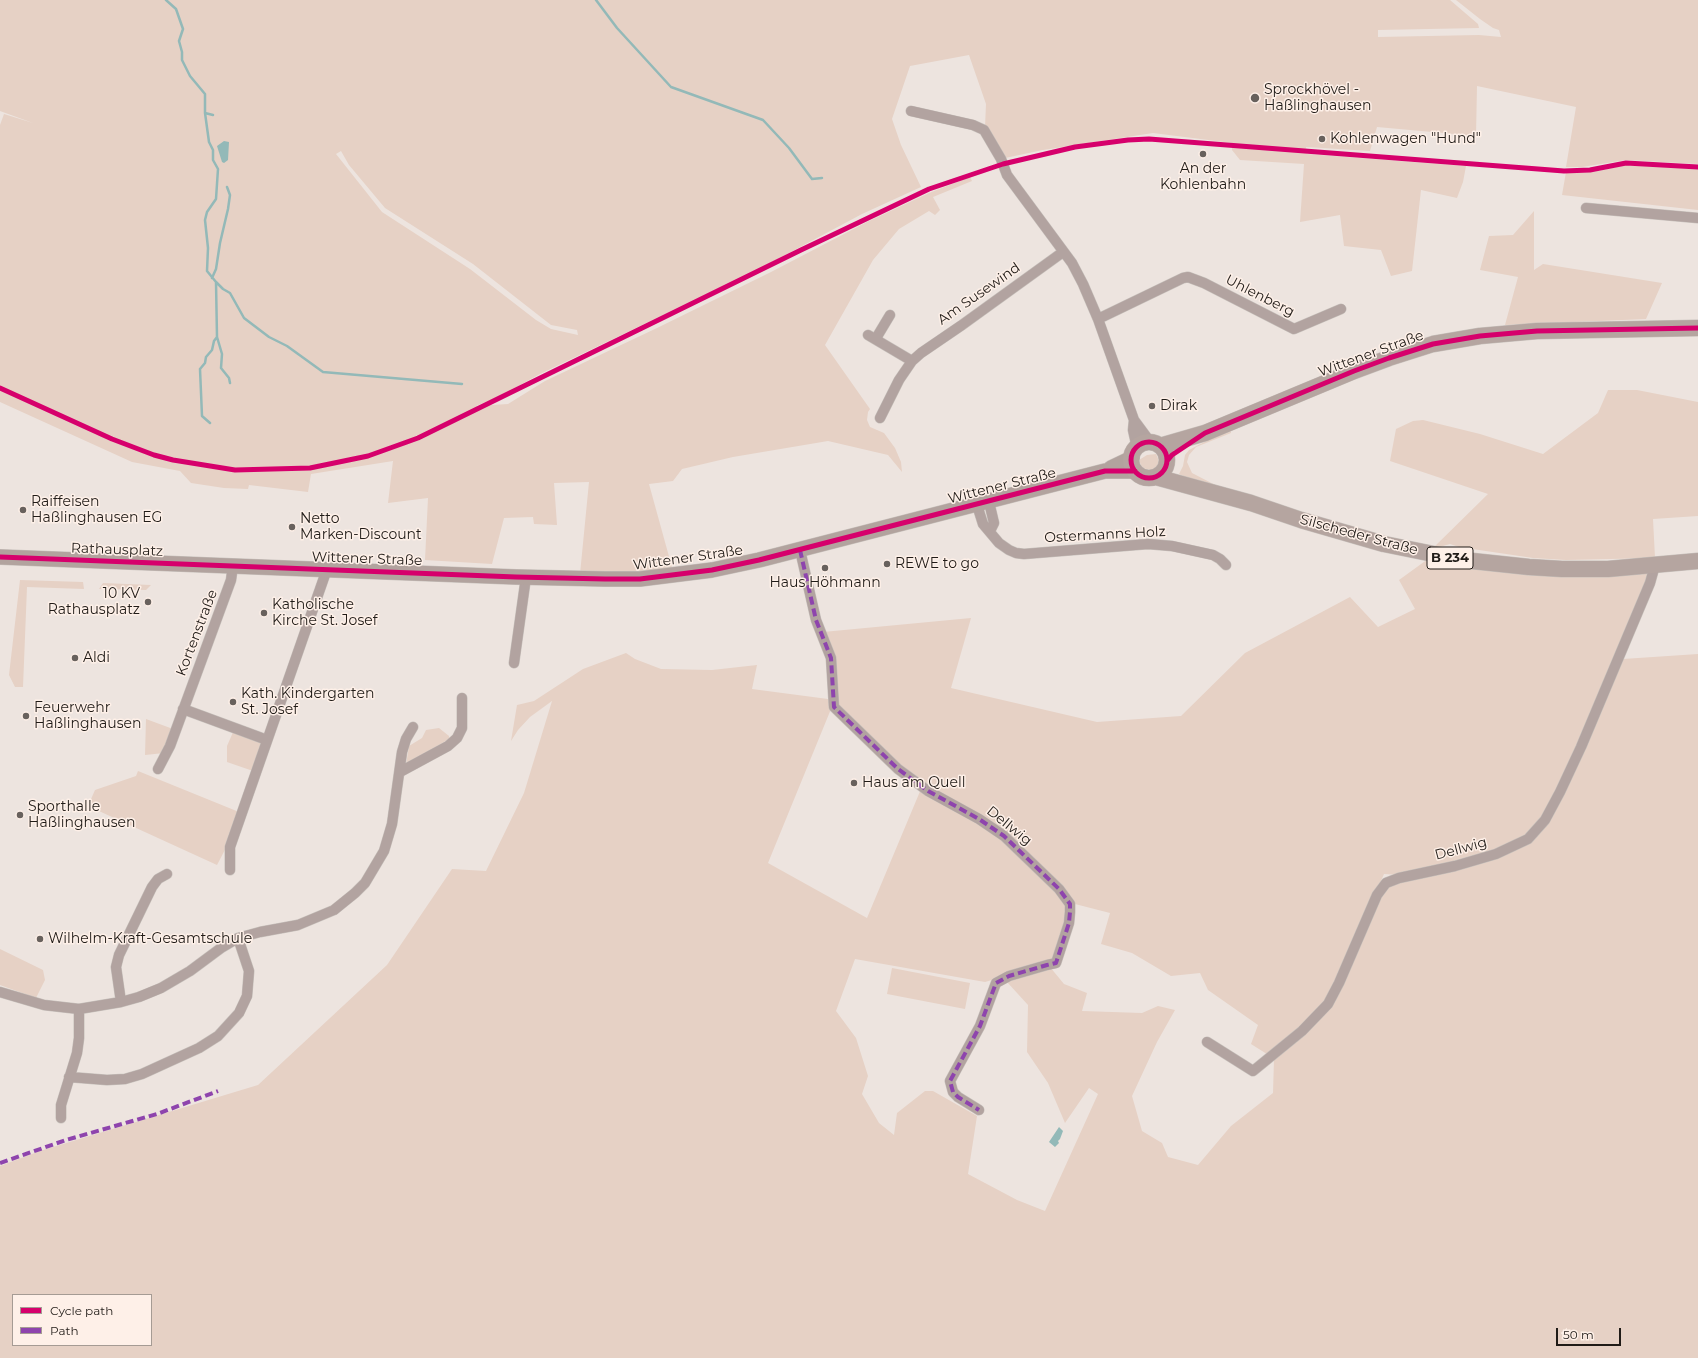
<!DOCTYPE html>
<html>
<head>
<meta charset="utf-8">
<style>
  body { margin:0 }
  #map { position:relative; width:1698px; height:1358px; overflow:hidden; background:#ede4df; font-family:Montserrat,sans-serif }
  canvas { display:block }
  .legend { position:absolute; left:12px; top:1294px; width:140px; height:52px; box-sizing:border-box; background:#fef0e8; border:1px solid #a59b94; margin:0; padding:5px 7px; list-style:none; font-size:12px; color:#201b17 }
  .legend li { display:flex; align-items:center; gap:8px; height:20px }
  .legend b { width:20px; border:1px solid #a59b94 }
  .scale { position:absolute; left:1556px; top:1328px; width:65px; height:18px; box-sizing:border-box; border:2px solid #201b17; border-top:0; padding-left:5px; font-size:12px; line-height:14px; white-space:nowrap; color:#201b17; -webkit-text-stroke:3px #fef0e8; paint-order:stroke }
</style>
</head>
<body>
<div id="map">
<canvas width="1698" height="1358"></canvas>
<ul class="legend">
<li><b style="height:5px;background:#d6006c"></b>Cycle path</li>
<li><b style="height:5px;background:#8e44ad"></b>Path</li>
</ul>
<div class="scale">50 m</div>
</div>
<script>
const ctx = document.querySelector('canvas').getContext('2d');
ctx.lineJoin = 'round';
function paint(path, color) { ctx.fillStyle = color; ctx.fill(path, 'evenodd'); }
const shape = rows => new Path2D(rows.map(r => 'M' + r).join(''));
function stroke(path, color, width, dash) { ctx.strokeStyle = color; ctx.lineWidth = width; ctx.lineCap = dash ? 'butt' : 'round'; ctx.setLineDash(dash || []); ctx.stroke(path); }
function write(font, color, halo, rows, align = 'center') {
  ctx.font = font + ' Montserrat,sans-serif'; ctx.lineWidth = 3; ctx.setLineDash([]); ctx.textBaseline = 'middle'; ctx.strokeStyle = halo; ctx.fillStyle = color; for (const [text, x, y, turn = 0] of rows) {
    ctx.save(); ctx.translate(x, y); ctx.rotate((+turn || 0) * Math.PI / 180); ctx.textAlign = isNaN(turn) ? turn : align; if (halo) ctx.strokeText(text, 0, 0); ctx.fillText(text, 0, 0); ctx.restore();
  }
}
paint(shape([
  [0,0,1450,0,1478,24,1479,28,1378,30,1378,37,1479,35,1501,37,1499,30,1493,28,1480,19,1456,0,1698,0,1698,164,1626,160,1582,167,1566,167,1576,107,1477,86,1476,136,1377,127,1370,151,1306,147,1307,154,1466,166,1463,182,1457,198,1421,190,1412,271,1391,276,1381,250,1344,246,1340,215,1300,222,1304,164,1240,160,1232,150,1232,143,1153,133,1043,150,1005,158,985,127,986,104,969,55,910,66,892,119,901,145,921,187,862,214,757,270,540,374,500,396,476,406,508,404,545,381,657,328,771,272,867,222,929,193,970,177,972,181,933,197,940,210,935,215,929,211,899,229,873,260,825,345,870,409,868,412,867,420,870,427,884,433,895,448,901,462,902,472,888,455,828,441,733,457,682,469,673,481,649,484,673,571,580,574,589,482,554,483,557,525,534,524,533,517,504,518,492,564,425,560,428,498,388,503,393,461,311,474,308,492,249,485,248,489,224,488,191,483,180,471,132,462,0,402,0,125,4,114,33,123,0,111],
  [341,151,349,165,385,208,473,264,551,325,577,330,578,335,551,329,536,320,470,269,382,212,336,154],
  [1626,165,1698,169,1698,210,1562,195,1566,172,1577,173,1599,171],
  [1534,211,1534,270,1543,264,1662,283,1646,319,1505,325,1518,277,1480,270,1489,236,1513,235],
  [1608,390,1637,390,1698,402,1698,516,1653,519,1655,558,1566,560,1533,558,1459,547,1450,544,1432,549,1488,494,1390,461,1396,429,1413,421,1423,420,1480,434,1543,454,1598,413],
  [1231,431,1231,433,1196,447,1189,455,1187,462,1192,473,1225,490,1190,480,1179,474,1183,466,1185,455,1189,450,1210,439],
  [1156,454,1159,461,1157,467,1151,470,1142,468,1139,460,1147,455],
  [1428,559,1526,575,1592,576,1643,572,1647,572,1650,575,1638,608,1591,719,1596,719,1623,659,1698,654,1698,1358,0,1358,0,1166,40,1151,258,1085,387,965,452,869,486,871,524,793,552,701,530,717,518,730,511,741,517,705,534,701,583,669,626,653,635,659,661,669,712,670,757,665,752,689,828,699,831,709,768,863,867,918,921,789,993,829,1056,888,1069,905,1068,921,1058,951,1054,958,1042,965,985,982,855,959,836,1011,856,1038,868,1076,862,1094,879,1123,894,1135,897,1113,925,1091,933,1091,977,1116,968,1174,1017,1200,1045,1211,1098,1094,1089,1088,1065,1123,1048,1083,1027,1052,1028,1005,1007,982,1050,967,1064,984,1087,993,1082,1011,1142,1013,1158,1006,1175,1010,1157,1042,1132,1096,1142,1131,1162,1143,1168,1157,1198,1165,1231,1126,1273,1093,1274,1059,1315,1024,1333,1002,1379,896,1387,885,1393,881,1416,876,1384,874,1326,1005,1311,1021,1270,1056,1251,1044,1258,1025,1208,990,1200,973,1171,976,1132,953,1101,944,1110,913,1075,904,1066,891,992,824,933,791,896,764,857,726,839,705,832,655,823,632,971,618,951,688,1097,722,1181,716,1245,653,1350,597,1378,627,1415,609,1399,580],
  [13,1295,151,1295,151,1345,13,1345],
  [20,580,83,582,84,589,27,587,23,687,15,687,9,675],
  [103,583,151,585,146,590,99,589],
  [146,719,173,729,164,753,145,755],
  [439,728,449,736,449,739,406,765,409,746,422,738,426,730],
  [234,730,262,742,253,771,227,762,227,746],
  [138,771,239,812,228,844,217,865,88,806,95,790,136,776],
  [0,949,43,970,45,980,36,998,0,985],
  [892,968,970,983,965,1009,887,994]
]), '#e6d1c5');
paint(shape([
  [224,141,229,142,228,160,224,163,222,162,217,146],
  [1059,1127,1063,1131,1060,1139,1058,1141,1059,1143,1055,1147,1049,1142]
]), '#93b9b8');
stroke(shape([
  [166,0,176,9,183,29,179,41,182,52,182,60,190,76,205,94,205,113,209,142,213,150,213,160,218,169,216,199,207,212,205,220,208,248,207,271,216,282,217,337,214,341,212,350,206,357,205,363,200,369,202,416,210,423],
  [596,0,617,28,671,87,763,120,789,148,812,179,822,178],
  [205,113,213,115],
  [212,278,216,269,220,243,228,209,230,195,227,187],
  [216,282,223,289,230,293,244,318,269,337,287,346,323,372,462,384],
  [217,337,222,354,221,368,229,378,230,383]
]), '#93b9b8', 2.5);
const minor = shape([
  [911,111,973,125,984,130,1001,159,1007,175,1072,263,1083,284,1098,319,1134,420,1151,443],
  [1586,208,1698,218],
  [1098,319,1183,278,1188,277,1204,283,1294,329,1341,309],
  [868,335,912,361],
  [877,340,878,335,890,315],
  [880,418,899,380,912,361,921,353,962,325,1063,252],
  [1134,420,1133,430,1137,448],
  [989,502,994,523,990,531],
  [977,505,983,524,999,543,1009,550,1016,553,1024,554,1148,544,1172,546,1213,555,1220,559,1226,565],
  [800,550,816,620,831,658,834,707,898,769,928,791,979,819,1004,836,1059,889,1070,904,1070,912,1069,923,1056,963,1047,965,1009,976,996,983,980,1026,950,1081,953,1092,958,1097,979,1110],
  [514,663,526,577],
  [183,709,267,740],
  [158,769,170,746,231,580,233,565],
  [400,772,448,746,457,738,462,728,462,698],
  [230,870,230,847,327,569],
  [0,992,44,1005,79,1009,121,1002,139,997,161,988,190,971,221,948,238,938,260,932,298,925,334,910,355,893,365,883,384,851,392,824,402,752,406,739,413,727],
  [121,1002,116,967,119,955,152,887,158,879,167,874],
  [1207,1042,1253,1071,1302,1031,1328,1004,1339,983,1377,895,1386,883,1399,878,1455,866,1496,854,1528,839,1545,820,1560,792,1581,747,1650,583,1655,565],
  [69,1077,107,1080,125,1079,142,1074,199,1048,218,1036,239,1013,247,996,249,971,238,938],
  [61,1118,61,1105,77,1053,79,1038,79,1009]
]);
const secondary = shape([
  [1111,468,1132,458],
  [0,557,516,577,605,579,640,579,712,570,759,560,1105,471,1135,471]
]);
const primary = shape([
  '1131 460a18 18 0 1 1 36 0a18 18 0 1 1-36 0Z',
  [1160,446,1205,433,1354,371,1389,358,1433,344,1480,336,1537,331,1698,328],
  [1156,477,1251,503,1301,520,1384,544,1463,560,1529,567,1562,569,1608,569,1698,561]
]);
stroke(minor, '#c7c1bc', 11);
stroke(secondary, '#c7c1bc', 16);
stroke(primary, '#c7c1bc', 17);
stroke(minor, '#b2a3a0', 10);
stroke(secondary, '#b2a39e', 15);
stroke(primary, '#b5a5a0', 16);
stroke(shape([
  [800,550,816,620,831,658,834,707,898,769,928,791,979,819,1004,836,1059,889,1070,904,1070,912,1069,923,1056,963,1047,965,1009,976,996,983,980,1026,950,1081,953,1092,958,1097,979,1110],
  [0,1163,66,1140,157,1114,218,1091]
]), '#8e44ad', 4, [8, 4]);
stroke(shape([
  [0,388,112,439,154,455,173,460,235,470,310,468,368,456,418,438,801,250,929,189,1003,164,1075,147,1128,140,1149,139,1564,171,1590,170,1626,163,1698,167],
  '1131 460a18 18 0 1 1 36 0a18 18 0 1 1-36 0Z',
  [1167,461,1172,455,1205,433,1354,371,1389,358,1433,344,1480,336,1537,331,1698,328],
  [0,557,516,577,605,579,640,579,712,570,759,560,1105,471,1135,471]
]), '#d6006c', 5);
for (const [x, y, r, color] of [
  [1255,98,5,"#68615d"],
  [1322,139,4,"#68615d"],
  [1203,154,4,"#68615d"],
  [1152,406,4,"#68615d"],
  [23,510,4,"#68615d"],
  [292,527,4,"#68615d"],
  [887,564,4,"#68615d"],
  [825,568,4,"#68615d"],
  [148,602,4,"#68615d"],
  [264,613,4,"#68615d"],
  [75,658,4,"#68615d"],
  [233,702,4,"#68615d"],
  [26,716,4,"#68615d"],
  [854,783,4,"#68615d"],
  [20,815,4,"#68615d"],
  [40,939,4,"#68615d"]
]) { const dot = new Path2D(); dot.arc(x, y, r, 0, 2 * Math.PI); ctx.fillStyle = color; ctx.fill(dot); stroke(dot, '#fef0e8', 1.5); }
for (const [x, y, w] of [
  [1450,558,46]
]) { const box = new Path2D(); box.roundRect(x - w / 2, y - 11, w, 22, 3); ctx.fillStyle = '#fef0e8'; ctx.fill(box); stroke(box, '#201b17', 1); }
write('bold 13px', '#201b17', null, [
  ["B 234",1450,558]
]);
write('14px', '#201b17', '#fef0e8', [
  ["Sprockhövel -",1264,90],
  ["Haßlinghausen",1264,106],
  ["Kohlenwagen \"Hund\"",1330,139],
  ["An der",1203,169,"center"],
  ["Kohlenbahn",1203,185,"center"],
  ["Dirak",1160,406],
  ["Raiffeisen",31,502],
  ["Haßlinghausen EG",31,518],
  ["Netto",300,519],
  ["Marken-Discount",300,535],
  ["REWE to go",895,564],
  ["Haus Höhmann",825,583,"center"],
  ["10 KV",140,594,"right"],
  ["Rathausplatz",140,610,"right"],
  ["Katholische",272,605],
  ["Kirche St. Josef",272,621],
  ["Aldi",83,658],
  ["Kath. Kindergarten",241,694],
  ["St. Josef",241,710],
  ["Feuerwehr",34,708],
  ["Haßlinghausen",34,724],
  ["Haus am Quell",862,783],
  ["Sporthalle",28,807],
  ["Haßlinghausen",28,823],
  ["Wilhelm-Kraft-Gesamtschule",48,939]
], 'left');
write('14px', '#201b17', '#fef0e8', [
  ["Am Susewind",979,294,-35],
  ["Uhlenberg",1260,296,27],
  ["Wittener Straße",1371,354,-20],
  ["Wittener Straße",1002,486,-14],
  ["Ostermanns Holz",1105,535,-3],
  ["Silscheder Straße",1359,535,15],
  ["Rathausplatz",117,550,2],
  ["Wittener Straße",688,558,-8],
  ["Wittener Straße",367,559,2],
  ["Kortenstraße",197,633,-69],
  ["Dellwig",1009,826,39],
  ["Dellwig",1461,849,-15]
]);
</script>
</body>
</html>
